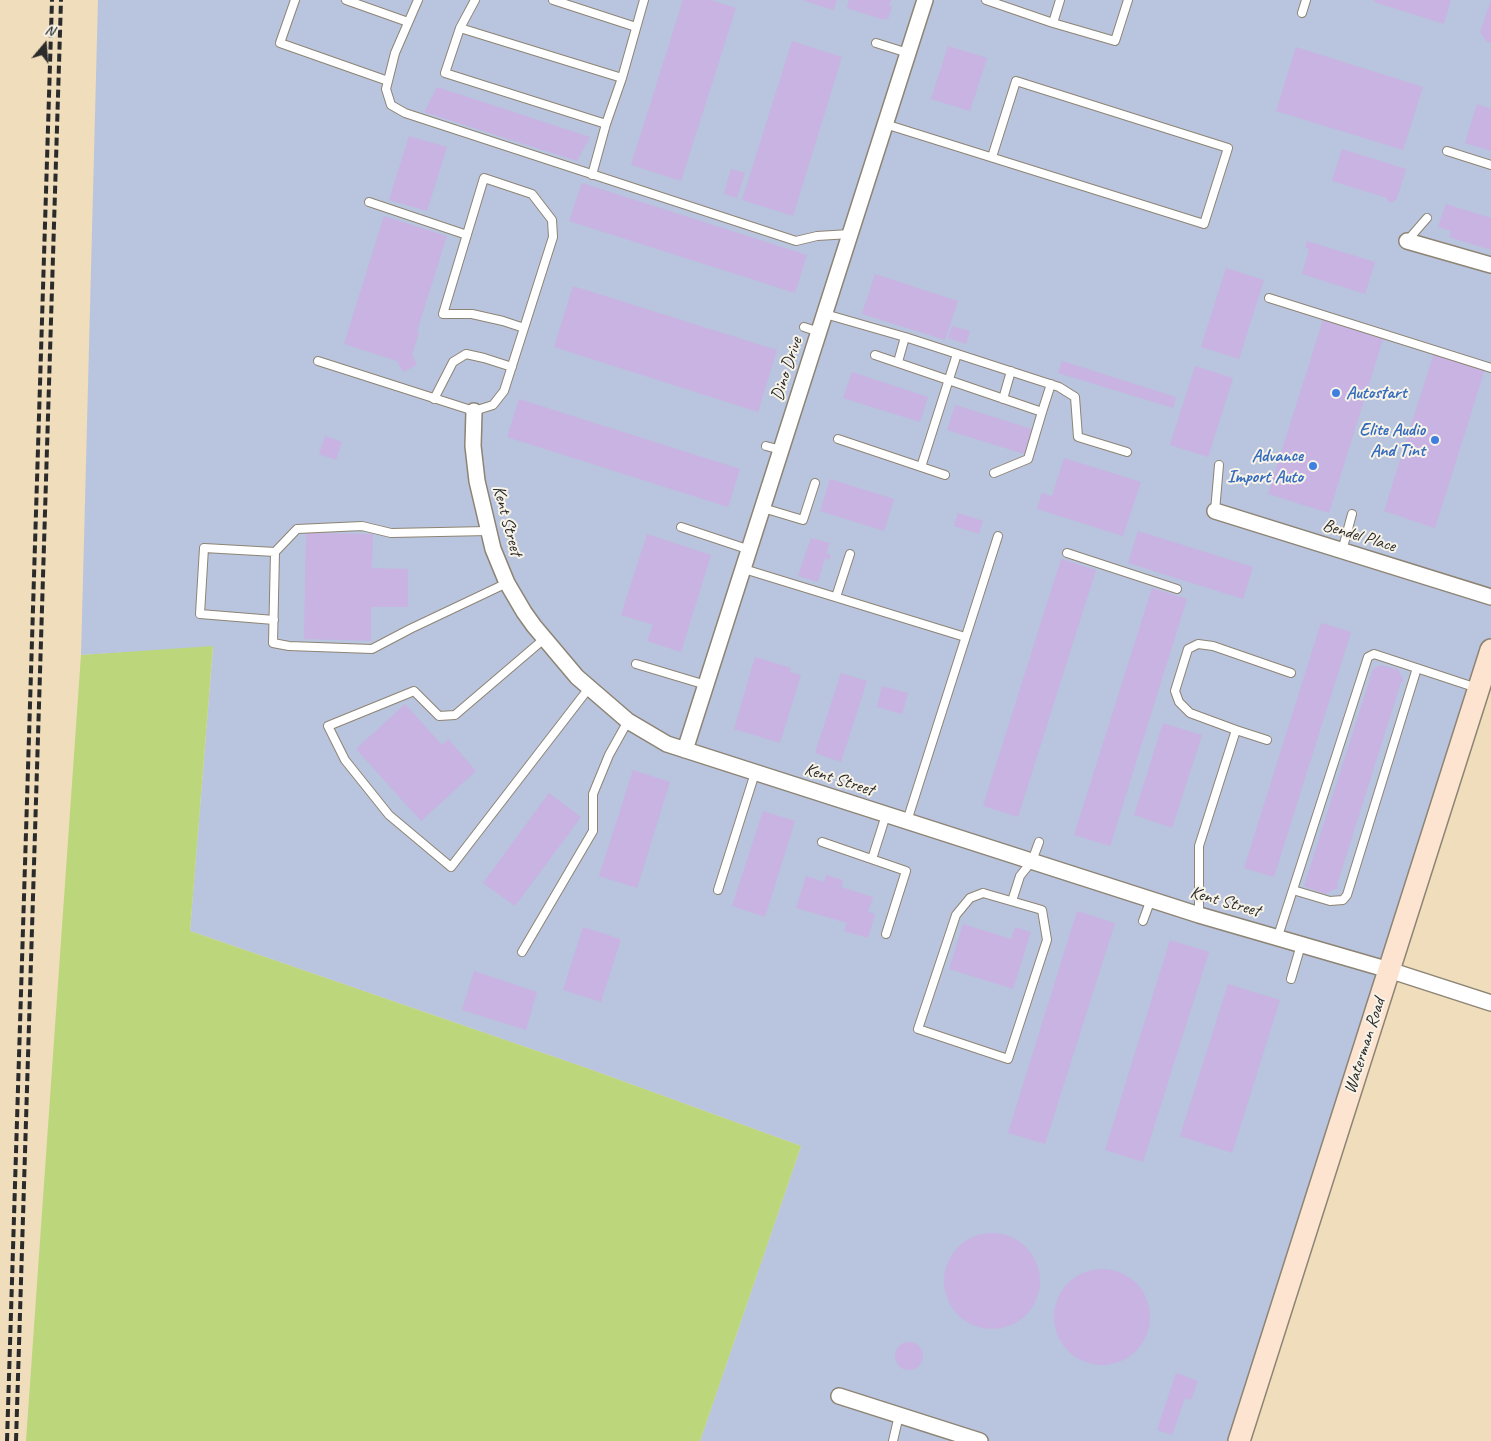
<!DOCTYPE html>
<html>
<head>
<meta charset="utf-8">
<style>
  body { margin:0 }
  #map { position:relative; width:1491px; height:1441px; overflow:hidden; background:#efddbc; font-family:Caveat,sans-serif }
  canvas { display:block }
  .north { position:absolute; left:20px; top:20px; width:50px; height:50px; -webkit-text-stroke:4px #f7f3e8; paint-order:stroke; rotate:18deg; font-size:14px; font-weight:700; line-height:20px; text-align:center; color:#2b2b2b }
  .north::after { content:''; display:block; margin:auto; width:18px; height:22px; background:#2b2b2b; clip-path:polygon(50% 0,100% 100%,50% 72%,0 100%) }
</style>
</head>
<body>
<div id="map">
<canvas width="1491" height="1441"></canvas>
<div class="north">N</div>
</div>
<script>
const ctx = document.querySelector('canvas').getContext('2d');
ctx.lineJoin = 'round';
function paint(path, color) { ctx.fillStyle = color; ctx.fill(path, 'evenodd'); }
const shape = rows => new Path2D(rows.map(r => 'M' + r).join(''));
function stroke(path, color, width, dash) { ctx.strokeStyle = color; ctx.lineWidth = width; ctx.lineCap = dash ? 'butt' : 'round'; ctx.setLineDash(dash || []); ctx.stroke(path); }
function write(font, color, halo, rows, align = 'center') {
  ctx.font = font + ' Caveat,sans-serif'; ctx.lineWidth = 4; ctx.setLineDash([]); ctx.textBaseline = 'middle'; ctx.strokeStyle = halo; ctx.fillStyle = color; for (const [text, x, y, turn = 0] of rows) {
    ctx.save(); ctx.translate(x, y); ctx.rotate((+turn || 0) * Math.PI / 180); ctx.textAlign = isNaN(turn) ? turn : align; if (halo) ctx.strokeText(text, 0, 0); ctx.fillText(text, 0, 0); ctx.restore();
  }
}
paint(shape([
  [98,0,1491,0,1491,650,1239,1441,700,1441,801,1146,592,1070,190,931,213,647,81,655]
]), '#b9c4de');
paint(shape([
  [213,646,190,931,592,1070,801,1146,700,1441,26,1441,81,655]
]), '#bbd67b');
paint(shape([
  [683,0,711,0,736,8,681,181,631,165],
  [802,0,837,0,833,10],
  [849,0,891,0,889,6,892,6,888,19,885,18,884,20,847,8],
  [1374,0,1451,0,1444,24,1374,2],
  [1491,0,1491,43,1486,41,1480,32],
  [792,41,842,57,793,216,742,200],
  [948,46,987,58,970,111,931,99],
  [1296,47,1423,87,1403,150,1276,111],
  [437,87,590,137,577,161,424,112],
  [1477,104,1491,109,1491,151,1465,143],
  [409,136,447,147,427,211,389,200],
  [1342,149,1406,169,1396,201,1394,200,1393,203,1387,201,1387,198,1332,181],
  [731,169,745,173,737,198,724,194],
  [582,183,807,255,795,293,569,221],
  [1446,204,1491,218,1491,250,1449,237,1451,231,1438,227],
  [384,216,447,236,417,331,419,332,412,355,417,365,403,372,397,361,344,344],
  [1307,241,1375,262,1365,294,1302,274,1309,249,1305,248],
  [1226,268,1264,280,1239,359,1201,347],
  [875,274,958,301,945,340,862,314],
  [573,286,777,350,758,412,554,347],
  [1323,320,1383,339,1329,513,1268,494],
  [952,326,970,331,966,344,948,338],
  [1434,353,1485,369,1435,528,1384,511],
  [1062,361,1176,397,1173,408,1058,373],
  [1195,366,1233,378,1208,457,1170,445],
  [852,372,928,397,920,422,843,398],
  [519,399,740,469,728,507,507,437],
  [955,405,1032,429,1024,454,947,430],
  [325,436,342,442,336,460,319,454],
  [1064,458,1141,482,1123,536,1037,509,1042,493,1052,496],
  [830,479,894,499,884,531,820,511],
  [958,513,983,521,979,534,954,526],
  [1138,531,1253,567,1243,599,1128,563],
  [306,533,373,534,372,568,408,569,408,607,371,607,371,641,304,639],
  [647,534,711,555,681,652,647,641,653,625,621,615],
  [811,538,830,543,826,553,831,555,829,560,825,558,818,582,798,576],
  [1061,559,1096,570,1018,817,983,806],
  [1152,588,1187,599,1110,846,1074,835],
  [1321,623,1351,632,1274,877,1244,868],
  [755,657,791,668,790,672,801,675,780,743,734,729],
  [1381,665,1395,669,1397,668,1404,681,1401,682,1337,885,1338,888,1325,894,1304,886,1373,669],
  [841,673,867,681,841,762,815,753],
  [882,686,908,693,902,714,877,707],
  [405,704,442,745,448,739,476,771,421,821,356,749],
  [1163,723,1202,735,1172,828,1134,815],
  [633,770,670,782,637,888,599,876],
  [549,793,581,817,515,906,483,883],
  [763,811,795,821,765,917,732,906],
  [826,875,843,880,841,887,873,897,868,912,875,914,868,938,844,931,847,923,796,908,806,876,824,882],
  [1077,911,1115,923,1045,1144,1008,1133],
  [963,924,1011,939,1015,927,1031,932,1013,989,949,969],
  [583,927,621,939,601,1002,563,990],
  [1170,940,1209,952,1143,1162,1105,1150],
  [474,971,537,992,526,1030,462,1010],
  [1228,984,1280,1000,1232,1153,1180,1136],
  '944 1281a48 48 0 1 1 96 0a48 48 0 1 1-96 0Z',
  '1054 1317a48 48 0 1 1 96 0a48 48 0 1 1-96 0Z',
  '895 1356a14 14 0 1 1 28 0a14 14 0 1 1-28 0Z',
  [1176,1373,1198,1381,1191,1400,1185,1398,1172,1435,1157,1430]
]), '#c8b3e2');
const service = shape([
  [295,0,280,43,388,81],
  [346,0,408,22],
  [418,0,395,53,386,89,391,105,405,113,796,241,817,236,850,234],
  [475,0,460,28,445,73,606,124],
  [553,0,636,27],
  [986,0,1053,23,1115,41,1128,0],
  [1302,13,1306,0],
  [1053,23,1060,0],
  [460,28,622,78],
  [876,43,908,53],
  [885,124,1204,224,1228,148,1016,81,992,157],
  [1447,151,1491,165],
  [592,175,606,124,622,78,644,0],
  [369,202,467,235],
  [1407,241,1427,218],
  [1269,298,1491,368],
  [825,314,905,337,1059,387,1075,397,1078,437,1127,452],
  [804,327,819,332],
  [875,355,1042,412,1051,384],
  [318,361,474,411,493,405,504,391,553,237,552,220,532,194,484,178,443,314,472,314,503,321,524,328],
  [898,362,905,337],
  [434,399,453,362,466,354,484,358,512,367],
  [1003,399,1011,371],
  [838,439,945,475],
  [766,446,781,450],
  [921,467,957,354],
  [994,473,1028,459,1042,412],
  [763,508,803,520,815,483],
  [1215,511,1219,465],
  [681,527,750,550],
  [488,531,391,533,362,526,297,529,275,552,273,643,289,646,372,649,410,629,507,583],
  [1342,551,1352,514],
  [1067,553,1177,589],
  [744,569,965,637],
  [836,597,850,554],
  [274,620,200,614,204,548,275,552],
  [544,639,455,715,439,716,414,691,328,726,345,760,389,815,451,867,589,688],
  [636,664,706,685],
  [1236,730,1267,740],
  [907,821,998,536],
  [822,842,906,871,886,934],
  [872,859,886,815],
  [718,890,755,773],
  [1293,890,1330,901,1343,900,1347,895,1417,668],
  [983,893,1042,910,1047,940,1008,1059,918,1029,956,915,970,898,983,893],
  [1012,901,1020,876,1032,861,1039,842],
  [1199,915,1199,846,1236,730,1190,713,1179,702,1175,691,1188,649,1198,644,1213,646,1291,673],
  [1143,921,1151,899],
  [1278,936,1368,657,1374,654,1477,688],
  [522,952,593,831,593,794,609,755,628,721],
  [1291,979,1301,945],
  [893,1441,899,1415]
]);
const minor = shape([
  [1407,241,1491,265],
  [474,411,473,446,477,481,493,549,507,583,524,612,534,626,577,677,628,721,667,744,1199,915,1389,970,1491,1003],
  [1215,511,1491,597],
  [685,750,925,0],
  [839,1396,980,1441]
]);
const secondary = shape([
  [1239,1441,1491,650]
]);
stroke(service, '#8d8474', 10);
stroke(minor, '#8d8474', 18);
stroke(secondary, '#8d8474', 24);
stroke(service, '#fff', 8);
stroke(minor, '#fff', 15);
stroke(secondary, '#fde4d1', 21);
stroke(shape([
  [7,1441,52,0],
  [16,1441,61,0]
]), '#2b2b2b', 4, [8, 4]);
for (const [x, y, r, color] of [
  [1336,393,5,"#3f7fe0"],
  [1435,440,5,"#3f7fe0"],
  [1313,466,5,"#3f7fe0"]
]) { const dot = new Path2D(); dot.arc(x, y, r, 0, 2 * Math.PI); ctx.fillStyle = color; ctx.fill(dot); stroke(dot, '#f7f3e8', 2); }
write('18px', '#2b2b2b', '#f7f3e8', [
  ["Dino Drive",787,369,-72],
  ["Kent Street",507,521,75],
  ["Bendel Place",1359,536,17],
  ["Kent Street",839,780,18],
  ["Kent Street",1225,902,16],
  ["Waterman Road",1365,1046,-72]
]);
write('bold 18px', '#366cbe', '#f7f3e8', [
  ["Autostart",1346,393,"left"],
  ["Elite Audio",1425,430],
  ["And Tint",1425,451],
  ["Advance",1303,456],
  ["Import Auto",1303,477]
], 'right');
</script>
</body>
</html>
